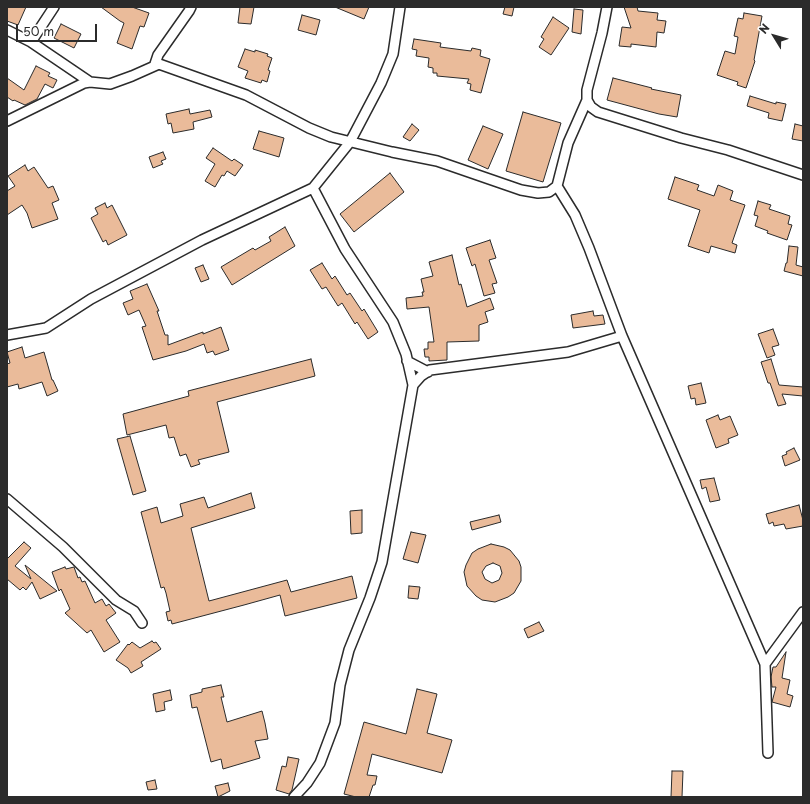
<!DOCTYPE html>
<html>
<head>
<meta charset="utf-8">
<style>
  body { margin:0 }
  #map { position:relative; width:810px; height:804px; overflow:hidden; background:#fff; font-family:"Playpen Sans",sans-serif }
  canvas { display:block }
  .frame { position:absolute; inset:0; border:8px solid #2b2b2b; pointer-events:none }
  .north { position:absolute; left:754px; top:16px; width:40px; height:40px; -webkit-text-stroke:3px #fff; paint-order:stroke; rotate:307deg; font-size:11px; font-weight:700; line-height:16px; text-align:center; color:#2b2b2b }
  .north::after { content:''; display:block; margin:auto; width:14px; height:18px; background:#2b2b2b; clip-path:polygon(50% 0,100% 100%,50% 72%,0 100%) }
  .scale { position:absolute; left:16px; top:24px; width:81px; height:18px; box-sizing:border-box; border:2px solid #2b2b2b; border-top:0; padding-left:5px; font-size:12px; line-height:14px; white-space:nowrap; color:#2b2b2b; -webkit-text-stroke:3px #fff; paint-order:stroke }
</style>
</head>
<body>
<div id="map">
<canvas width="810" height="804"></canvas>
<div class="frame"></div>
<div class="north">N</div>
<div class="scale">50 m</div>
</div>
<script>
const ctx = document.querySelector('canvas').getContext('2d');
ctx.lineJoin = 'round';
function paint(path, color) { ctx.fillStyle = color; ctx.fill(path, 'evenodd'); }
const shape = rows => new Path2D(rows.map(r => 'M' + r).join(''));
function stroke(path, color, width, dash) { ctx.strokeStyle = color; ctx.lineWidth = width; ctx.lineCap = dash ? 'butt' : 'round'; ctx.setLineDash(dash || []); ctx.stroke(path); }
const building = shape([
  [7,7,26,7,18,25,7,21,7,7],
  [101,7,132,7,149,13,144,27,140,26,132,49,117,43,124,23,120,21,101,7],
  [240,7,254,7,251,24,238,23,240,7],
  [335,7,369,7,364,19,335,7],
  [505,7,514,7,512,16,503,14,505,7],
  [624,7,637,7,638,11,658,13,657,20,666,21,664,33,657,32,656,47,631,44,631,47,619,46,622,27,631,28,624,7],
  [574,9,583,10,581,34,572,32,574,9],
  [744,13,762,16,754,60,755,61,746,88,737,85,738,82,717,75,725,51,735,54,738,37,734,36,738,18,743,19,744,13],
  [302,15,320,20,316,35,298,30,302,15],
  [553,17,569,28,551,55,539,47,544,39,541,37,553,17],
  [61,24,81,34,74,48,54,38,61,24],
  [414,39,441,43,440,47,471,51,472,48,481,50,480,56,490,59,481,93,470,90,471,84,467,83,469,79,437,76,437,73,433,73,433,68,428,67,429,58,416,56,417,50,412,49,414,39],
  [245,49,255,52,255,50,268,54,267,56,272,58,268,70,270,71,267,82,262,80,261,83,245,78,248,71,238,67,245,49],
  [36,66,50,73,48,76,57,80,53,88,45,84,37,99,25,105,14,100,13,101,7,97,7,78,24,90,36,66],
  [613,78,652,88,651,89,681,95,677,117,659,114,607,100,613,78],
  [750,96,776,104,776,102,786,104,782,121,768,118,769,113,747,106,750,96],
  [189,109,190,114,210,110,212,117,193,122,194,129,173,133,171,123,168,124,166,114,189,109],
  [523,112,561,123,543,182,506,171,523,112],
  [412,124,419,130,410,141,403,137,412,124],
  [795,124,803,126,803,141,792,139,795,124],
  [483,126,503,134,488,169,468,160,483,126],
  [259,131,284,138,279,157,253,149,259,131],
  [213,148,232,161,234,159,243,165,235,176,227,171,224,176,222,175,215,187,205,181,215,164,206,158,213,148],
  [163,152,166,159,161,161,163,164,153,168,149,157,163,152],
  [25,165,28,171,34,167,48,188,53,186,59,200,52,203,58,219,32,228,27,213,22,205,7,215,7,191,15,186,8,176,25,165],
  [390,173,404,192,354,232,340,214,390,173],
  [675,177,699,185,697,190,714,196,718,185,733,191,730,200,745,205,732,243,737,245,735,253,711,246,709,253,688,246,700,210,668,199,675,177],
  [758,201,771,205,769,209,790,216,788,224,792,225,787,240,767,233,768,231,755,226,758,216,754,215,758,201],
  [105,203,107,208,112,205,127,235,108,245,106,240,103,242,91,218,98,214,95,208,105,203],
  [285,227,295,246,232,285,221,267,253,248,255,250,271,241,269,237,285,227],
  [490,240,496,258,489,260,497,283,492,284,495,293,484,296,475,264,472,266,466,248,490,240],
  [789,246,798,247,796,265,803,267,803,276,784,271,786,263,787,263,789,246],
  [452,255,459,285,461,284,467,307,490,298,494,309,485,312,488,322,479,325,479,341,447,342,447,360,429,361,429,357,425,357,424,349,428,349,428,342,434,342,429,307,407,309,406,298,423,296,422,292,424,292,421,279,433,276,429,262,452,255],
  [322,263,332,279,335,276,347,295,350,293,362,311,364,309,378,332,368,339,357,322,355,324,342,303,338,306,326,287,322,289,310,270,322,263],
  [203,265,209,279,201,282,195,268,203,265],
  [147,284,159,311,157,311,165,335,168,335,168,345,203,332,203,334,221,327,229,350,215,355,213,351,207,353,204,344,186,351,153,360,142,327,146,326,139,310,128,315,123,303,133,299,130,291,147,284],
  [593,311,594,316,603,315,605,324,573,328,571,315,593,311],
  [773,329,779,345,772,347,775,355,767,358,758,334,773,329],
  [22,347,25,358,44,352,52,380,53,380,58,391,47,396,42,382,19,389,18,384,7,387,7,364,10,363,7,352,22,347],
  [311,359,315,376,217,402,229,452,198,460,200,464,191,467,186,454,180,456,174,437,169,438,166,425,127,435,123,414,189,396,188,391,311,359],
  [771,359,779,385,803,387,803,396,782,394,786,404,778,406,770,383,768,383,761,362,771,359],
  [701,383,706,403,696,405,695,398,691,399,688,386,701,383],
  [718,415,720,420,730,416,738,435,728,439,729,443,716,448,706,420,718,415],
  [130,436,146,491,133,495,117,439,130,436],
  [794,448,800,460,785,466,782,456,787,454,786,452,794,448],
  [714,478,720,500,710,502,706,487,702,489,700,480,714,478],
  [251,493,255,508,191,528,209,601,287,580,291,592,352,576,357,598,285,616,280,595,244,605,172,624,171,620,168,621,166,612,170,611,166,593,164,587,161,588,141,512,157,507,161,523,183,516,180,504,204,497,208,508,251,493],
  [799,505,803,520,803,526,786,529,784,524,774,526,773,522,769,524,766,514,799,505],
  [362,510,362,533,351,534,350,511,362,510],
  [499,515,501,522,472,530,470,522,499,515],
  [411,532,426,535,418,563,403,559,411,532],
  [24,542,31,548,15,566,31,579,25,565,57,591,40,599,32,582,26,590,23,587,20,590,7,579,7,559,24,542],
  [491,544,504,547,510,550,519,561,521,567,521,581,514,593,508,597,495,602,482,600,476,596,467,586,464,572,466,565,472,553,478,549,491,544],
  [493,563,500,566,502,573,499,580,492,583,485,579,482,572,486,566,493,563],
  [65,567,66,569,74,567,78,578,80,577,82,582,85,581,95,603,102,599,106,606,109,604,116,613,106,620,120,642,104,652,91,630,87,633,65,613,70,609,61,589,59,591,52,572,65,567],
  [409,586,420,587,418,599,408,598,409,586],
  [539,622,544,631,528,638,524,629,539,622],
  [152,641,154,643,156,642,161,649,141,662,143,666,131,673,128,668,116,660,128,644,129,645,132,642,140,648,152,641],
  [786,652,782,678,790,680,787,694,793,696,790,707,772,702,776,687,772,687,771,677,773,667,776,667,786,652],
  [221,685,224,697,221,697,227,722,262,711,265,723,268,739,255,741,260,758,223,769,221,759,211,762,198,711,197,707,192,708,190,695,202,692,202,689,221,685],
  [417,689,437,694,427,733,452,740,442,773,372,754,367,775,377,776,375,785,373,785,369,797,356,797,344,794,364,722,406,734,417,689],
  [170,690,172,700,164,702,165,710,156,712,153,694,170,690],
  [288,757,299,759,292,790,289,794,276,790,282,766,286,767,288,757],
  [672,771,683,771,682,797,671,797,672,771],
  [155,780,157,789,148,790,146,782,155,780],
  [228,783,230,791,218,797,215,786,228,783]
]);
paint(building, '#eabb9a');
stroke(building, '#2b2b2b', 1);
const minor = shape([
  [607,7,602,33,587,90,587,100,591,107,598,112,681,138,728,150,803,175],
  [7,30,31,42,90,82],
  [31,42,54,7],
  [155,64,158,55,189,11,191,7],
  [7,121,84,83,90,82,110,84,132,76,159,64,246,95,309,128,331,137,392,152,437,161,521,190,538,193,549,192,557,186,568,143,587,100],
  [557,186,575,215,589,248,622,336,765,664,768,753],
  [7,335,46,328,91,299,202,240,313,188,350,142,381,83,393,54,400,7],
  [407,361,428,372],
  [413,385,421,376,430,370,568,352,622,336],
  [7,499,63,547,116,600,134,611,142,623],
  [765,664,803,612],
  [294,797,307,783,320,763,335,723,340,685,349,650,370,598,382,562,413,385,406,354,393,322,345,249,313,188]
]);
stroke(minor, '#2b2b2b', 12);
stroke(minor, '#fff', 9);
</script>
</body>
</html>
